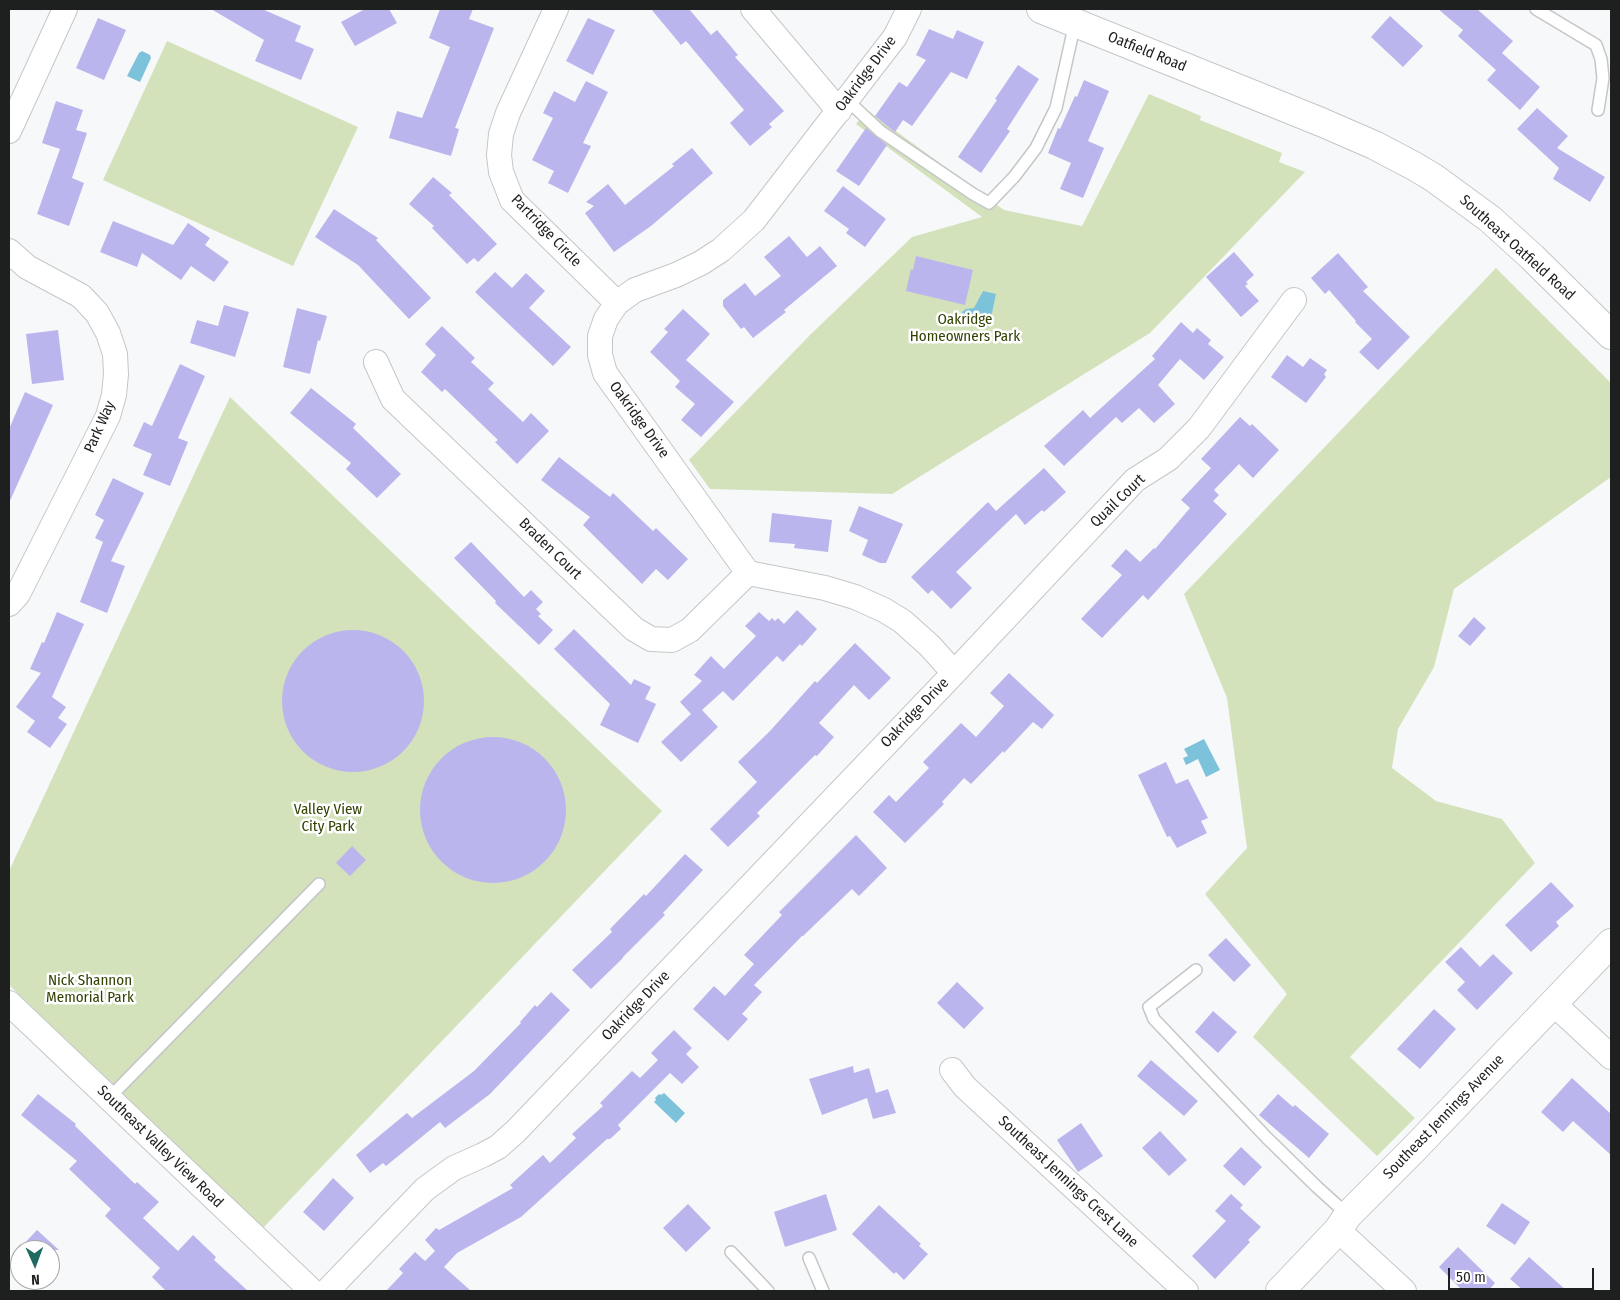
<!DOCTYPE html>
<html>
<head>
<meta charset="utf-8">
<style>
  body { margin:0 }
  #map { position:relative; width:1620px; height:1300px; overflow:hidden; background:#f7f8fa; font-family:"Fira Sans Condensed",sans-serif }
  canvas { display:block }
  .frame { position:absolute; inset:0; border:10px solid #1e1f1f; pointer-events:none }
  .north { position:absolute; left:10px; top:1240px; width:50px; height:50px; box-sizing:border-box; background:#fff; border:1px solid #a5a5a5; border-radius:50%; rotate:178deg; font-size:14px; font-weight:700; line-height:20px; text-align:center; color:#1e1f1f }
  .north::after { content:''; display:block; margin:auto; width:18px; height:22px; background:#206960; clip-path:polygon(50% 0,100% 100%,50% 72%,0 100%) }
  .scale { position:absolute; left:1448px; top:1268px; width:146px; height:22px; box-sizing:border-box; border:2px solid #1e1f1f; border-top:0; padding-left:6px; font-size:15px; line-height:18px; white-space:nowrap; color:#1e1f1f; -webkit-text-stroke:4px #fff; paint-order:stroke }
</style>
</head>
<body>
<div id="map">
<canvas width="1620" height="1300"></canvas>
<div class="frame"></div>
<div class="north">N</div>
<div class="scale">50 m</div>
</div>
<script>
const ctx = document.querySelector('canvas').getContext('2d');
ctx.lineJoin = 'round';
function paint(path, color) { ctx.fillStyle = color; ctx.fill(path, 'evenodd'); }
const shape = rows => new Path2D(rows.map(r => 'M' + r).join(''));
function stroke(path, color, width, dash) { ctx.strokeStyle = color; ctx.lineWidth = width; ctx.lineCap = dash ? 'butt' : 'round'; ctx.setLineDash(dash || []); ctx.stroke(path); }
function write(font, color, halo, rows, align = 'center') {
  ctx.font = font + ' "Fira Sans Condensed",sans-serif'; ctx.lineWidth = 5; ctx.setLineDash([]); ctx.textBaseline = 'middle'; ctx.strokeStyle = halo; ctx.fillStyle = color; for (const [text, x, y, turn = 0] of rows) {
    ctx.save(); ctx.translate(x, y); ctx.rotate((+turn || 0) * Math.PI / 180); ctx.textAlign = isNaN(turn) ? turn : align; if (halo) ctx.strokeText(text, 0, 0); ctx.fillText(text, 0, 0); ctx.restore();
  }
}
paint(shape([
  [167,41,358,127,293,266,103,180],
  [1149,94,1201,116,1200,120,1282,153,1279,162,1305,172,1150,333,892,494,710,489,689,460,810,335,912,237,982,217,856,124,867,110,1004,210,1082,226],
  [1496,268,1611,383,1611,477,1454,589,1434,667,1398,729,1392,768,1436,801,1502,819,1535,863,1350,1057,1415,1118,1377,1156,1253,1037,1287,994,1205,894,1247,848,1227,698,1184,594],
  [230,397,662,811,263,1228,9,985,9,871]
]), '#d4e2bc');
paint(shape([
  [142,51,150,55,151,58,140,82,127,76,139,53],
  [983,291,996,294,989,327,966,323,962,316,962,312,966,309,974,308],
  [1204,739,1220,770,1206,777,1198,759,1186,765,1183,758,1188,756,1184,749],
  [664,1093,685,1113,676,1123,654,1102,656,1100,655,1098,659,1094,661,1095]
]), '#7dc2db');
paint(shape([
  [211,9,262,9,301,26,295,41,314,49,301,80,255,61,264,40],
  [365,9,389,9,397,23,355,46,341,22],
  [440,9,473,9,469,19,494,28,455,128,459,129,451,156,389,138,397,111,422,118,450,47,429,38],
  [651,9,689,9,711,35,717,30,738,55,735,57,784,111,769,124,772,127,750,146,730,123,744,110,686,41,681,45],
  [1438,9,1477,9,1513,41,1502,53,1540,87,1520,110,1487,80,1496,70,1458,36,1463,30],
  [1390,16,1423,46,1403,67,1371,37],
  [98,18,126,30,104,80,76,68],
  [588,18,615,30,593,75,566,61],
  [929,29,953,39,957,30,984,42,967,79,951,72,912,126,903,120,895,132,875,116,899,82,907,87,926,60,916,55],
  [1018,65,1039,79,1007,129,1010,131,981,173,958,157,997,100,995,99],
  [1084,80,1109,91,1088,141,1104,148,1083,198,1060,189,1071,163,1048,153,1058,128,1060,129,1075,96,1077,97],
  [586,81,608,92,583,143,591,146,568,193,548,183,554,171,532,160,553,118,543,113,554,91,575,102],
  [56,101,83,110,76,130,87,133,72,178,84,183,69,226,37,214,60,149,42,143],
  [1537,108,1568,136,1557,148,1605,177,1590,202,1553,179,1559,168,1517,129],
  [866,128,887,145,859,186,836,171],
  [692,148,713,173,651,226,614,252,585,213,594,206,586,202,608,184,625,205,674,166,672,164],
  [433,177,452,193,449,195,497,244,478,262,474,258,467,264,432,228,434,226,409,204],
  [843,186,886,219,865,247,846,233,849,229,824,211],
  [334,209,378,238,376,240,431,298,409,319,358,265,315,237],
  [113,221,173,245,188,223,210,238,205,245,229,262,214,282,191,266,181,280,142,253,137,267,100,252],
  [789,236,807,257,820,246,837,266,784,310,786,312,753,338,744,327,741,329,723,306,723,300,745,283,755,296,781,276,764,257],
  [1234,252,1254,275,1246,282,1248,284,1245,286,1259,301,1241,317,1206,277],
  [1338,253,1368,287,1363,291,1410,337,1378,370,1359,352,1372,339,1355,322,1356,321,1329,290,1325,294,1311,278],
  [916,256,973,270,965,305,906,291,911,269,913,270],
  [495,272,512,288,526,273,545,291,529,308,571,347,553,366,475,292],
  [224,305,249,312,235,357,190,343,197,320,218,326],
  [297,308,327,316,320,341,318,340,310,374,283,367],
  [683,309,710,334,686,360,734,402,701,437,681,420,695,404,675,387,680,381,650,352,668,332,664,329],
  [1181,322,1193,333,1197,328,1211,340,1208,344,1224,357,1204,380,1180,359,1158,385,1175,404,1154,423,1139,408,1122,423,1116,417,1064,466,1044,446,1083,410,1090,418,1155,359,1152,356],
  [442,326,475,358,471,362,494,383,488,389,523,422,531,413,549,431,517,464,495,442,498,440,445,389,442,392,421,372,436,355,425,344],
  [58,330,64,380,32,384,26,334],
  [1287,355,1303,367,1310,358,1327,370,1324,374,1326,377,1306,403,1271,377],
  [180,364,205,376,178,438,188,442,170,486,143,475,152,454,133,446,144,422,152,426],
  [311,388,356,424,353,428,401,474,377,498,346,469,351,463,290,413],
  [25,392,53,405,9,503,9,429],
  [1240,417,1250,426,1252,424,1279,450,1253,478,1239,464,1214,490,1219,495,1213,501,1227,514,1148,600,1143,595,1102,638,1081,619,1122,575,1111,566,1126,549,1140,562,1154,548,1155,549,1190,508,1181,500,1211,468,1201,459],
  [559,457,610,497,613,493,653,531,656,528,688,559,668,580,656,569,642,584,583,525,590,517,541,480],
  [1044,468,1066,492,1044,512,1042,510,1025,525,1016,514,956,572,972,588,951,609,932,590,928,594,911,577,988,502,996,511],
  [113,478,144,493,111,561,125,566,107,613,80,602,103,542,95,538,104,520,95,515],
  [859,506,903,524,886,563,880,563,862,555,868,540,849,531],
  [772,513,832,520,828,552,794,548,795,544,769,542],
  [471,542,524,597,531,590,543,602,536,609,541,614,538,616,553,630,539,645,495,603,496,601,454,558],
  [797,610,817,629,802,646,800,644,783,662,777,656,733,701,723,691,702,710,718,727,681,762,661,742,691,714,680,702,702,681,694,675,711,656,724,669,756,636,745,626,759,612,769,621,772,618,775,621,778,618,784,624],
  [57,612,84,624,52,697,66,707,58,718,67,724,50,748,27,732,35,721,16,707,41,673,30,669,42,642,44,643],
  [1474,617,1486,628,1470,646,1458,636],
  [574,629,631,685,634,679,651,687,645,699,656,704,638,743,600,725,610,704,554,649],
  '282 701a71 71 0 1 1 142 0a71 71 0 1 1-142 0Z',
  [855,643,891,678,869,700,854,685,819,723,834,737,817,756,815,755,757,813,760,816,728,847,710,829,757,782,738,762,770,731,815,681,817,683],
  [1009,673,1054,715,1042,729,1033,722,1004,753,1003,751,971,784,964,778,942,802,944,804,905,843,873,812,889,795,896,802,929,768,923,762,961,723,976,737,1004,706,990,693],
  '420 810a73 73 0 1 1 146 0a73 73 0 1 1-146 0Z',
  [1166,762,1176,784,1188,779,1208,818,1201,821,1207,833,1177,848,1170,836,1167,837,1138,775],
  [856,835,887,868,859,896,852,889,803,936,802,936,754,985,762,992,742,1014,748,1019,728,1041,693,1009,714,986,725,996,754,964,744,955,782,915,779,912],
  [352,846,366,860,350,876,336,863],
  [685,854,703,870,663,913,665,915,623,957,623,958,591,989,572,970,612,932,610,929,644,894,646,896],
  [1551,882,1574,906,1556,922,1559,926,1531,952,1505,925],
  [1226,938,1251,965,1234,982,1208,955],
  [1461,947,1480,967,1493,954,1513,973,1477,1010,1457,990,1465,982,1445,962],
  [957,982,984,1008,964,1029,937,1003],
  [551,992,570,1010,490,1094,445,1128,440,1122,386,1166,383,1163,370,1173,356,1155,407,1113,412,1118,474,1071,521,1023,520,1022,535,1005,537,1007],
  [1434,1009,1456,1029,1420,1069,1397,1049],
  [1213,1011,1237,1032,1218,1053,1195,1032],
  [674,1030,692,1048,686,1054,699,1067,682,1084,670,1073,618,1125,621,1129,610,1139,607,1139,521,1217,457,1253,444,1267,471,1291,386,1291,403,1273,399,1269,415,1252,425,1261,435,1251,425,1240,436,1228,439,1230,513,1188,510,1185,543,1155,550,1163,576,1138,572,1134,603,1106,600,1103,632,1071,640,1078,658,1060,651,1053],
  [1151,1060,1198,1101,1184,1116,1137,1076],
  [853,1066,854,1073,869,1068,876,1093,888,1089,896,1113,873,1119,867,1098,822,1115,809,1079],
  [1572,1078,1611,1114,1611,1155,1573,1121,1563,1132,1541,1112],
  [38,1094,76,1124,75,1126,135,1184,137,1182,159,1202,143,1218,178,1251,193,1235,216,1257,214,1260,248,1291,166,1291,152,1277,160,1268,105,1216,111,1209,69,1169,77,1161,21,1115],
  [1278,1094,1293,1107,1295,1105,1329,1134,1309,1158,1259,1115],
  [1081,1123,1103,1156,1078,1172,1057,1140],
  [1160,1131,1187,1160,1169,1176,1142,1148],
  [1241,1147,1262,1167,1244,1186,1223,1166],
  [333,1178,354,1198,324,1231,303,1212],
  [826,1194,837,1230,785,1247,774,1212],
  [1231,1194,1243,1205,1240,1208,1261,1227,1248,1240,1250,1242,1215,1279,1192,1256,1226,1221,1215,1211],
  [1502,1203,1530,1222,1515,1245,1486,1226],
  [688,1204,711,1228,686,1252,663,1228],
  [879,1205,921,1244,919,1246,928,1254,904,1280,896,1272,894,1274,852,1234],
  [37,1230,59,1250,18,1250],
  [1458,1247,1495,1283,1488,1291,1463,1291,1439,1267],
  [1529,1257,1567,1291,1524,1291,1510,1279]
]), '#bab6ed');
const service = shape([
  [1536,9,1596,45,1601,59,1603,78,1598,110],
  [847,100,880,131,973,194,989,203,1014,177,1036,148,1056,108,1075,23],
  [1196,970,1149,1007,1154,1019,1267,1138,1317,1187,1348,1215],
  [109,1098,319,884],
  [731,1252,768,1291],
  [809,1258,823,1291]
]);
const minor = shape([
  [556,9,508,113,501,134,499,155,501,172,512,200,617,303],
  [753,9,839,111],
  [909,9,895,37,754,220,721,250,701,263,676,275,635,290,617,303,606,319,600,336,600,355,605,373,748,573,825,588,855,597,884,610,902,621,930,646,954,673],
  [9,131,65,9],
  [9,251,27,267,81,296,97,313,108,333,115,354,116,374,114,395,108,416,18,594,9,604],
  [376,362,393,399,634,629,651,639,672,640,690,630,748,573],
  [9,1003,312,1291],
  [1554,1004,1611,1057],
  [952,1070,965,1087,1186,1291],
  [1338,1230,1404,1291],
  [327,1291,425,1189,454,1168,483,1155,498,1147,516,1131,954,673,1135,480,1168,459,1199,428,1294,300]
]);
const secondary = shape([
  [1041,9,1321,122,1374,145,1414,166,1434,178,1490,219,1532,257,1611,335],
  [1280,1291,1338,1230,1348,1215,1414,1149,1611,943]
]);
stroke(service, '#c4c6c7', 14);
stroke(minor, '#c4c6c7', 26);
stroke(secondary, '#c4c6c7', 30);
stroke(service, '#fff', 11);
stroke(minor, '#fff', 24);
stroke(secondary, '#fff', 28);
write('15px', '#1e1f1f', '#fff', [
  ["Oatfield Road",1147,52,22],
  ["Oakridge Drive",866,74,-53],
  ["Partridge Circle",546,231,46],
  ["Southeast Oatfield Road",1517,248,42],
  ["Oakridge Drive",639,420,54],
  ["Park Way",100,427,-66],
  ["Quail Court",1118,501,-44],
  ["Braden Court",550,549,44],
  ["Oakridge Drive",915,713,-46],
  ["Oakridge Drive",636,1006,-46],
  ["Southeast Jennings Avenue",1444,1117,-46],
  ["Southeast Valley View Road",160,1147,44],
  ["Southeast Jennings Crest Lane",1068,1182,43]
]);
write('15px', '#314202', '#fff', [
  ["Oakridge",965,320],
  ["Homeowners Park",965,337],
  ["Valley View",328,810],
  ["City Park",328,827],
  ["Nick Shannon",90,981],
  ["Memorial Park",90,998]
]);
</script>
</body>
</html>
